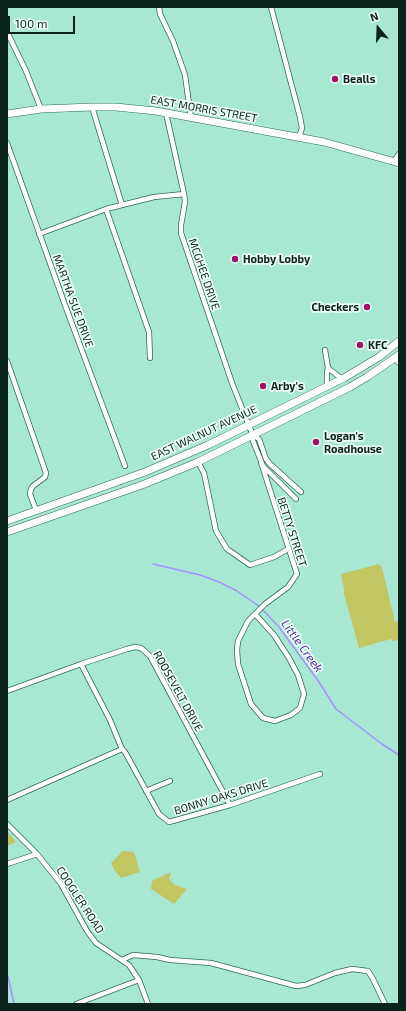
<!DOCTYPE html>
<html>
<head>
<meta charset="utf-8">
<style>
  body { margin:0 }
  #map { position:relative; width:406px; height:1011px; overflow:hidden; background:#a8e8d2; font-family:"Exo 2",sans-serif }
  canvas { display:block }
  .frame { position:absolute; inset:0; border:8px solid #0a241d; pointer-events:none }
  .north { position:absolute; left:358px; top:8px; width:40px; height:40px; -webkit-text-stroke:3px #ebfef7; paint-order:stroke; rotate:341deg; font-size:11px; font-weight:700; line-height:16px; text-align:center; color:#0a241d }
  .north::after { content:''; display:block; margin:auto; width:14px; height:18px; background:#0a241d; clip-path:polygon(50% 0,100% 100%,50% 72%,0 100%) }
  .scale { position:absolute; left:8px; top:16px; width:67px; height:18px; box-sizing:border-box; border:2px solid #0a241d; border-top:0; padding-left:5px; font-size:12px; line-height:14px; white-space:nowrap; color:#0a241d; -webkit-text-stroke:3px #ebfef7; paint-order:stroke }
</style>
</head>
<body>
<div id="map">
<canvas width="406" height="1011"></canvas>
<div class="frame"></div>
<div class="north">N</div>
<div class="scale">100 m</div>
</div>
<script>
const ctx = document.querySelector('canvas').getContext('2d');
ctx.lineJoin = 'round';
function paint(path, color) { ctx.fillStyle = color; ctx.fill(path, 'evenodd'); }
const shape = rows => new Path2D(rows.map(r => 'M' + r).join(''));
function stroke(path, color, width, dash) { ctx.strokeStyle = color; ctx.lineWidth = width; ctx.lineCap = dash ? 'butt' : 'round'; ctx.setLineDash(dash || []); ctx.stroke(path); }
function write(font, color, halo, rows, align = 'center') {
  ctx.font = font + ' "Exo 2",sans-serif'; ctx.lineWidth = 3.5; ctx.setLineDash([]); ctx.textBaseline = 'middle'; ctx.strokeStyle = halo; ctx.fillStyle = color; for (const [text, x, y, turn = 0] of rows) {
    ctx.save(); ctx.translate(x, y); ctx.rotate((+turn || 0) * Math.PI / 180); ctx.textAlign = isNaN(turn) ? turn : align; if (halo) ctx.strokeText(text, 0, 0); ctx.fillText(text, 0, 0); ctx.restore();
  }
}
paint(shape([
  [379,564,382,567,395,622,399,621,399,640,393,641,391,639,359,648,344,594,344,589,341,574],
  [7,831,16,842,7,846],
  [123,851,134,852,140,872,121,878,114,870,111,863],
  [171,872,169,879,175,885,187,889,174,904,151,889,152,881]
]), '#c1c662');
stroke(shape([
  [153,564,200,575,219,582,237,591,260,607],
  [262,609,279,627,319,682,336,709,382,744,399,755],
  [8,976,14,1004]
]), '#a791fb', 1.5);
const minor = shape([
  [159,7,160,14,173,41,185,75,191,118],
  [271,7,300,117,302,128,299,137],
  [7,32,26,71,41,109],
  [92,107,122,205],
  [166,113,184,194,185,202,181,225,181,233,232,383,249,426,253,435,259,439,266,459,270,464,301,492],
  [7,143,65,305,125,466],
  [394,161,399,154],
  [106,209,149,332,150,358],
  [39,234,106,209,154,197,184,194],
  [325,350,328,368,327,372,327,386],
  [395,358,399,363],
  [7,361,46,473,45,477,33,486,31,489,30,494,36,510],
  [328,368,342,379],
  [253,435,253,441,263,466,296,499],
  [198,462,204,473,216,531,227,549,250,565,274,557,288,549],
  [255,614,274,635,289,658,298,675,304,694,300,708,291,715,275,721,263,718,251,704,238,664,237,650,238,641,248,621,265,604,288,587,297,574,261,462],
  [81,664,110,720,122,749,125,752,159,814,169,822,230,805,320,774],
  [7,691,81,664,127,649,135,647,141,648,150,656,230,805],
  [146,791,170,781],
  [7,800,122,749],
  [7,824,37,854,61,884,87,931,96,943,129,965,139,980,148,1004],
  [7,864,37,854],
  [122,960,133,955,157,957,170,960,211,963,296,986,305,985,335,973,352,969,368,971,373,979,385,1004],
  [76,1004,139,980]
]);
const secondary = shape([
  [7,114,41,109,92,107,116,107,156,111,324,142,399,163]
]);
const primary = shape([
  [7,521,145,472,208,445,344,378,379,357,399,341],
  [7,532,142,485,198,462,350,387,367,377,399,355]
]);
stroke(minor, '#2c6a58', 6);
stroke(secondary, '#2c6a58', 8);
stroke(primary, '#2c6a58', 8);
stroke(minor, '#fff', 4.5);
stroke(secondary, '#fff', 7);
stroke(primary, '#fff', 7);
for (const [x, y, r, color] of [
  [335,79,4,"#9d1464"],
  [235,259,4,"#9d1464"],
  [367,307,4,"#9d1464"],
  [360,345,4,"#9d1464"],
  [263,386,4,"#9d1464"],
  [316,442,4,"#9d1464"]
]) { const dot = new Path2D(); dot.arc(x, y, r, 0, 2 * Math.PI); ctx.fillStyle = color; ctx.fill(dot); stroke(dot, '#ebfef7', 1.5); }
write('bold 11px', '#0a241d', '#ebfef7', [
  ["Bealls",343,79],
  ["Hobby Lobby",243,259],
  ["Checkers",359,307,"right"],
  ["KFC",368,345],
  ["Arby's",271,386],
  ["Logan's",324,436],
  ["Roadhouse",324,449]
], 'left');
write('11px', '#0a241d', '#ebfef7', [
  ["EAST MORRIS STREET",204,109,10],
  ["MCGHEE DRIVE",204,274,71],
  ["MARTHA SUE DRIVE",73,301,70],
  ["EAST WALNUT AVENUE",204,433,-25],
  ["BETTY STREET",292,532,72],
  ["ROOSEVELT DRIVE",178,691,61],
  ["BONNY OAKS DRIVE",221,797,-17],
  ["COOGLER ROAD",80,900,57]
]);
write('italic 12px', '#5731aa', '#ebfef7', [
  ["Little Creek",302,646,54]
]);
</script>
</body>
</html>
